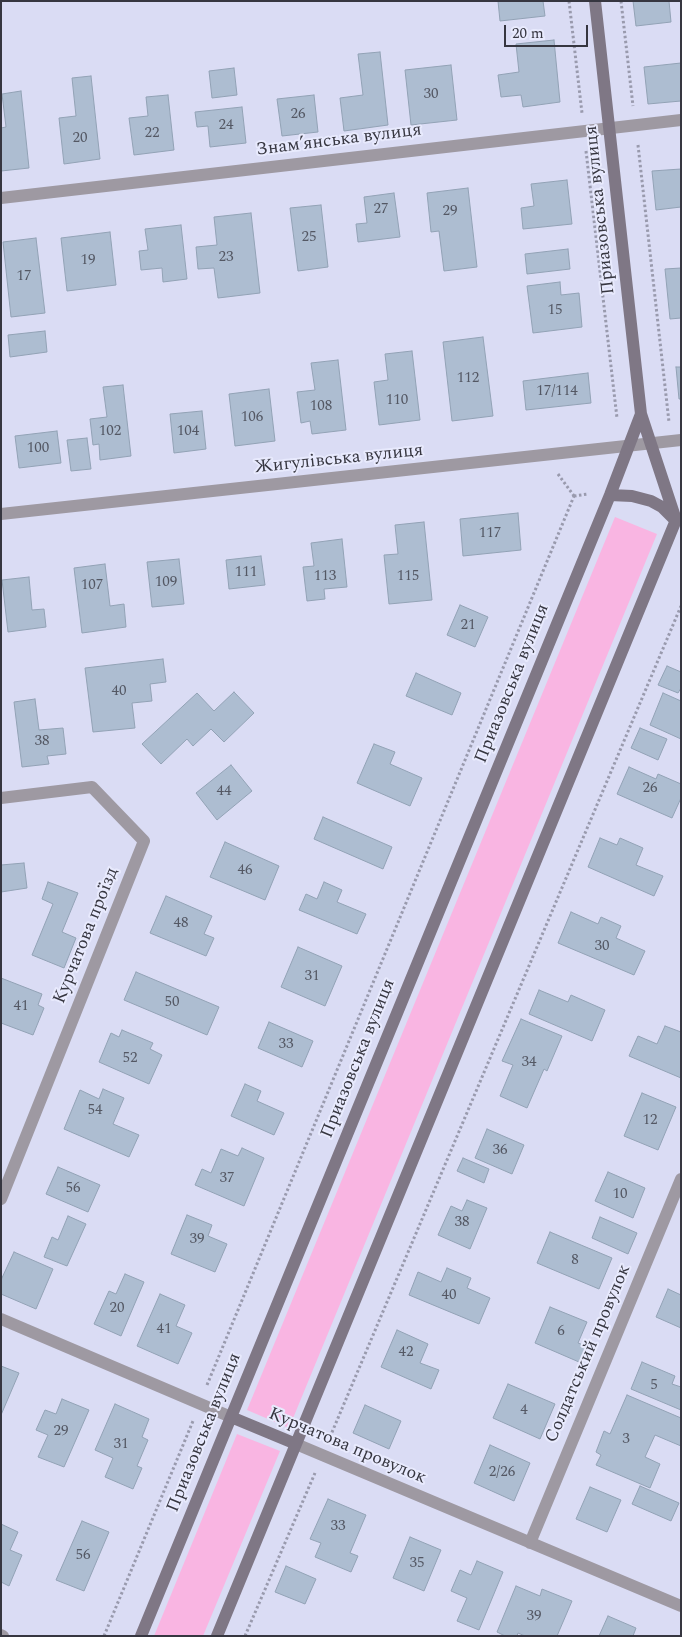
<!DOCTYPE html>
<html>
<head>
<meta charset="utf-8">
<style>
  body { margin:0 }
  #map { position:relative; width:682px; height:1637px; overflow:hidden; background:#dadcf4; font-family:Spectral,serif }
  canvas { display:block }
  .frame { position:absolute; inset:0; border:2px solid #363640; pointer-events:none }
  .scale { position:absolute; left:504px; top:25px; width:84px; height:22px; box-sizing:border-box; border:2px solid #363640; border-top:0; padding-left:6px; font-size:15px; line-height:18px; white-space:nowrap; color:#363640; -webkit-text-stroke:4px #e8eafd; paint-order:stroke }
</style>
</head>
<body>
<div id="map">
<canvas width="682" height="1637"></canvas>
<div class="frame"></div>
<div class="scale">20 m</div>
</div>
<script>
const ctx = document.querySelector('canvas').getContext('2d');
ctx.lineJoin = 'round';
function paint(path, color) { ctx.fillStyle = color; ctx.fill(path, 'evenodd'); }
const shape = rows => new Path2D(rows.map(r => 'M' + r).join(''));
function stroke(path, color, width, dash) { ctx.strokeStyle = color; ctx.lineWidth = width; ctx.lineCap = dash ? 'butt' : 'round'; ctx.setLineDash(dash || []); ctx.stroke(path); }
function write(font, color, halo, rows, align = 'center') {
  ctx.font = font + ' Spectral,serif'; ctx.lineWidth = 4; ctx.setLineDash([]); ctx.textBaseline = 'middle'; ctx.strokeStyle = halo; ctx.fillStyle = color; for (const [text, x, y, turn = 0] of rows) {
    ctx.save(); ctx.translate(x, y); ctx.rotate((+turn || 0) * Math.PI / 180); ctx.textAlign = isNaN(turn) ? turn : align; if (halo) ctx.strokeText(text, 0, 0); ctx.fillText(text, 0, 0); ctx.restore();
  }
}
paint(shape([
  [615,517,657,534,289,1428,247,1410],
  [237,1434,280,1451,203,1636,154,1636]
]), '#f9b5e2');
const building = shape([
  [498,1,543,1,545,16,500,21,498,1],
  [633,1,669,1,671,22,636,26,633,1],
  [554,40,560,102,523,107,521,95,501,97,498,75,519,72,516,44,554,40],
  [380,52,388,125,344,131,340,98,363,95,358,54,380,52],
  [681,63,681,101,648,104,644,67,681,63],
  [451,65,457,120,411,125,405,70,451,65],
  [234,68,237,95,212,98,209,71,234,68],
  [91,76,100,159,64,164,59,118,76,116,72,78,91,76],
  [21,91,29,168,1,171,1,128,6,127,2,94,21,91],
  [168,95,174,150,134,155,129,118,148,116,146,97,168,95],
  [314,95,318,132,282,136,277,99,314,95],
  [242,107,246,143,210,147,208,126,197,127,195,112,242,107],
  [681,169,681,207,656,210,652,171,681,169],
  [567,180,572,224,523,229,521,208,534,206,531,184,567,180],
  [468,188,477,267,444,271,439,231,431,232,427,193,468,188],
  [394,193,400,237,358,242,356,224,367,223,364,197,394,193],
  [321,205,328,267,298,271,290,208,321,205],
  [251,213,260,293,218,298,214,268,198,269,196,247,217,245,214,217,251,213],
  [181,225,187,279,163,282,162,268,141,270,139,251,148,250,145,229,181,225],
  [110,232,116,285,67,291,61,238,110,232],
  [36,238,45,313,11,317,3,242,36,238],
  [568,249,570,269,527,274,525,254,568,249],
  [681,268,681,318,670,319,665,269,681,268],
  [560,282,561,295,579,293,582,327,533,333,527,286,560,282],
  [45,331,47,352,10,357,8,335,45,331],
  [483,337,493,416,452,421,443,342,483,337],
  [412,351,420,420,379,425,374,382,388,380,385,354,412,351],
  [338,360,346,430,312,434,310,421,301,423,297,392,315,390,311,363,338,360],
  [676,367,681,367,681,399,679,399,676,367],
  [588,373,591,403,526,410,523,381,588,373],
  [123,385,131,456,100,460,99,444,93,445,90,419,107,417,103,387,123,385],
  [269,389,275,441,235,446,229,394,269,389],
  [202,411,206,449,174,453,170,414,202,411],
  [57,431,61,463,19,468,15,436,57,431],
  [87,438,91,469,71,471,67,440,87,438],
  [518,513,521,550,463,556,460,519,518,513],
  [424,522,432,600,389,604,384,555,398,554,395,525,424,522],
  [342,539,347,587,324,589,325,599,307,601,303,567,314,566,311,543,342,539],
  [261,556,265,585,229,589,226,560,261,556],
  [179,559,184,604,152,607,147,562,179,559],
  [105,564,110,606,124,604,126,627,82,633,74,568,105,564],
  [29,577,32,610,44,609,46,627,8,632,2,580,29,577],
  [460,605,488,617,475,647,447,635,460,605],
  [163,659,166,682,150,684,152,701,132,703,135,728,93,732,85,668,163,659],
  [667,666,681,672,681,688,678,693,658,685,667,666],
  [416,673,461,693,452,715,406,696,416,673],
  [234,692,254,713,224,742,211,729,193,746,187,739,161,764,142,744,197,693,214,711,234,692],
  [663,693,681,701,681,739,650,725,663,693],
  [35,699,39,730,63,728,66,754,47,756,49,764,22,767,14,702,35,699],
  [640,728,667,739,658,760,631,748,640,728],
  [374,744,395,752,390,764,422,778,410,806,357,783,374,744],
  [231,765,252,791,217,820,196,793,231,765],
  [629,767,656,779,658,774,681,784,681,798,672,818,617,794,629,767],
  [323,817,392,847,383,869,314,839,323,817],
  [600,838,617,845,620,838,643,848,636,865,663,876,654,896,588,867,600,838],
  [225,842,279,866,265,900,210,877,225,842],
  [24,863,27,888,1,892,1,865,24,863],
  [48,882,78,893,62,932,76,938,64,968,32,955,53,904,42,899,48,882],
  [324,882,342,890,337,902,366,914,357,934,299,910,306,894,317,899,324,882],
  [166,896,212,916,204,934,214,938,206,956,150,933,166,896],
  [571,912,598,924,601,917,621,926,616,938,645,951,634,975,558,943,571,912],
  [298,947,342,966,325,1006,281,987,298,947],
  [136,972,219,1007,207,1035,124,1000,136,972],
  [1,978,42,994,38,1005,44,1008,33,1035,1,1023,1,978],
  [539,990,568,1002,571,995,605,1010,592,1041,529,1014,539,990],
  [521,1019,562,1036,547,1071,544,1069,527,1108,500,1096,513,1065,502,1061,521,1019],
  [269,1022,313,1041,302,1067,258,1048,269,1022],
  [665,1026,681,1032,681,1078,629,1056,638,1036,657,1044,665,1026],
  [122,1030,153,1043,150,1049,162,1055,149,1084,99,1062,111,1033,119,1037,122,1030],
  [245,1084,261,1091,257,1101,284,1113,274,1135,231,1116,245,1084],
  [103,1089,124,1098,113,1124,139,1135,129,1157,64,1129,80,1090,99,1099,103,1089],
  [642,1093,676,1107,658,1150,624,1136,642,1093],
  [487,1129,524,1145,512,1174,475,1158,487,1129],
  [242,1148,264,1158,244,1206,195,1185,202,1169,211,1173,221,1149,238,1156,242,1148],
  [463,1158,489,1169,484,1183,457,1171,463,1158],
  [58,1167,100,1185,88,1212,46,1194,58,1167],
  [608,1172,645,1188,633,1218,595,1201,608,1172],
  [467,1200,487,1208,470,1249,438,1235,451,1206,462,1211,467,1200],
  [187,1215,212,1225,208,1236,227,1244,215,1272,171,1254,187,1215],
  [68,1216,86,1224,67,1266,44,1257,52,1237,58,1240,68,1216],
  [600,1217,637,1233,628,1254,592,1238,600,1217],
  [550,1232,612,1258,599,1289,537,1263,550,1232],
  [14,1252,53,1269,36,1309,1,1294,1,1280,14,1252],
  [447,1268,471,1278,467,1288,490,1298,479,1324,409,1295,418,1272,441,1282,447,1268],
  [125,1274,144,1282,121,1336,94,1324,109,1291,116,1294,125,1274],
  [668,1289,681,1295,681,1328,656,1317,668,1289],
  [160,1294,185,1305,176,1326,192,1333,178,1364,137,1346,160,1294],
  [550,1307,587,1322,578,1343,586,1346,579,1362,535,1343,550,1307],
  [397,1330,428,1344,420,1363,439,1370,431,1389,381,1367,397,1330],
  [642,1362,675,1376,672,1384,681,1387,681,1410,631,1389,642,1362],
  [1,1366,19,1373,1,1415,1,1366],
  [508,1384,555,1404,540,1439,493,1418,508,1384],
  [627,1395,681,1418,681,1446,655,1435,645,1457,660,1464,650,1488,596,1465,601,1455,596,1452,604,1431,610,1434,627,1395],
  [62,1399,89,1410,64,1467,38,1457,48,1435,36,1430,45,1410,56,1414,62,1399],
  [115,1404,149,1419,142,1437,148,1440,137,1466,142,1468,133,1489,105,1477,113,1458,95,1450,115,1404],
  [365,1405,401,1421,389,1449,353,1433,365,1405],
  [490,1445,530,1463,514,1501,474,1483,490,1445],
  [640,1486,679,1503,671,1521,632,1504,640,1486],
  [590,1487,621,1500,607,1532,576,1519,590,1487],
  [328,1499,366,1515,350,1553,358,1556,351,1572,315,1557,321,1543,310,1539,328,1499],
  [82,1521,109,1532,84,1591,56,1580,82,1521],
  [1,1524,18,1532,10,1550,22,1555,9,1586,1,1582,1,1524],
  [410,1537,441,1550,424,1591,393,1578,410,1537],
  [477,1561,503,1572,479,1630,457,1621,467,1598,451,1591,460,1570,471,1575,477,1561],
  [286,1566,316,1579,305,1604,275,1592,286,1566],
  [516,1586,540,1596,542,1589,572,1601,557,1636,525,1636,518,1633,517,1636,505,1636,497,1632,516,1586],
  [608,1616,636,1628,633,1636,599,1636,608,1616]
]);
paint(building, '#adbdd1');
stroke(building, '#92a2b5', 1);
stroke(shape([
  [569,1,582,113],
  [621,1,633,106],
  [638,145,669,422],
  [586,151,617,418],
  [558,474,574,496],
  [574,496,588,494],
  [207,1385,574,496],
  [330,1437,681,606],
  [104,1636,193,1421],
  [245,1636,315,1473]
]), '#999aad', 3, [2.5, 2.5]);
stroke(shape([
  [1,198,681,120],
  [1,514,681,440],
  [1,798,92,787,144,841,1,1199],
  [1,1319,231,1417],
  [296,1444,681,1606],
  [530,1543,681,1179],
  [1,1635,3,1636]
]), '#9e99a2', 12);
stroke(shape([
  [595,1,641,414,676,520],
  [610,495,632,496,651,501,662,507,674,519],
  [231,1417,296,1444],
  [141,1636,610,495,641,414],
  [217,1636,676,520]
]), '#7f7785', 12);
write('15px', '#545864', null, [
  ["30",431,95],
  ["26",298,115],
  ["24",226,126],
  ["22",152,134],
  ["20",80,139],
  ["27",381,210],
  ["29",450,212],
  ["25",309,238],
  ["23",226,258],
  ["19",88,261],
  ["17",24,277],
  ["15",555,311],
  ["112",468,379],
  ["17/114",557,392],
  ["110",397,401],
  ["108",321,407],
  ["106",252,418],
  ["102",110,432],
  ["104",188,432],
  ["100",38,449],
  ["117",490,534],
  ["111",246,573],
  ["113",325,577],
  ["115",408,577],
  ["109",166,583],
  ["107",92,586],
  ["21",468,626],
  ["40",119,692],
  ["38",42,742],
  ["26",650,789],
  ["44",224,792],
  ["46",245,871],
  ["48",181,924],
  ["30",602,947],
  ["31",312,977],
  ["50",172,1003],
  ["41",21,1007],
  ["33",286,1045],
  ["52",130,1059],
  ["34",529,1063],
  ["54",95,1111],
  ["12",650,1121],
  ["36",500,1151],
  ["37",227,1179],
  ["56",73,1189],
  ["10",620,1195],
  ["38",462,1223],
  ["39",197,1240],
  ["8",575,1261],
  ["40",449,1296],
  ["20",117,1309],
  ["41",164,1330],
  ["6",561,1332],
  ["42",406,1353],
  ["5",654,1386],
  ["4",524,1411],
  ["29",61,1432],
  ["3",626,1440],
  ["31",121,1445],
  ["2/26",502,1473],
  ["33",338,1527],
  ["56",83,1556],
  ["35",417,1564],
  ["39",534,1617]
]);
write('18px', '#363640', '#e8eafd', [
  ["Знам’янська вулиця",339,141,-7],
  ["Приазовська вулиця",601,210,-96],
  ["Жигулівська вулиця",339,460,-6],
  ["Приазовська вулиця",513,684,-68],
  ["Курчатова проїзд",87,936,-68],
  ["Приазовська вулиця",359,1059,-68],
  ["Солдатський провулок",589,1354,-67],
  ["Приазовська вулиця",205,1433,-68],
  ["Курчатова провулок",347,1447,23]
]);
</script>
</body>
</html>
